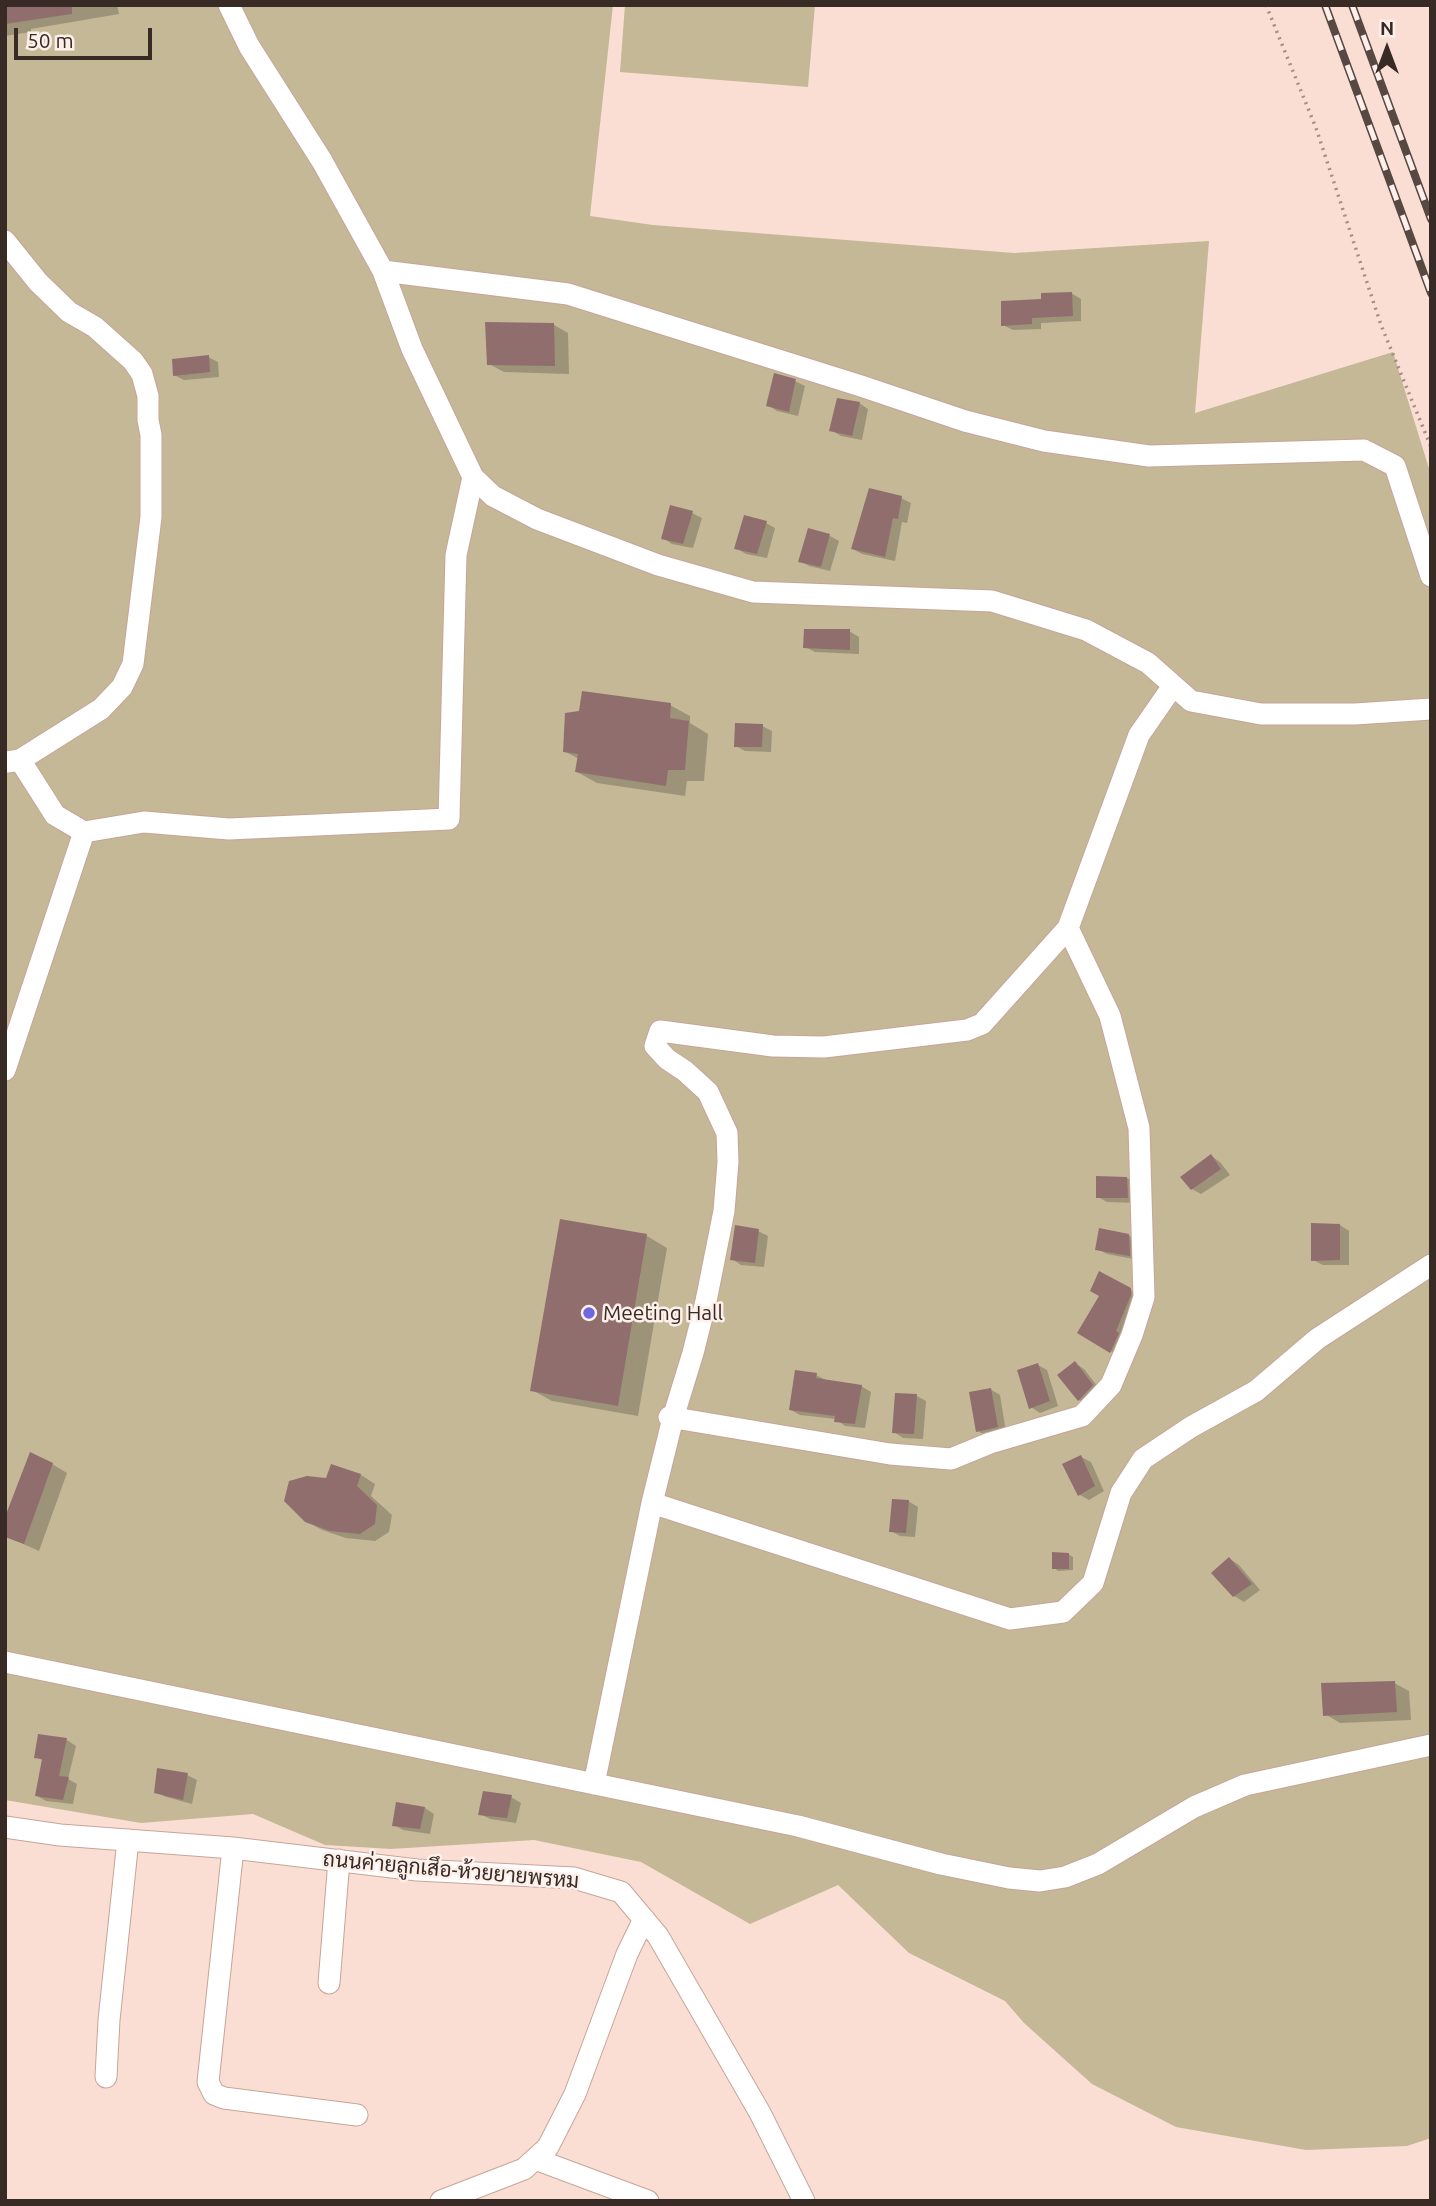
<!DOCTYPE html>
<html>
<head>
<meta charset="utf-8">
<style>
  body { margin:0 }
  #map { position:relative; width:1436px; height:2206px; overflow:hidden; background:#faded4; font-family:Ubuntu,sans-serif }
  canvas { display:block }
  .frame { position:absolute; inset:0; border:7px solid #382b26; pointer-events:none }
  .north { position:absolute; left:1352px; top:14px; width:70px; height:70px; -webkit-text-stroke:5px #fdefea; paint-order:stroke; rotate:0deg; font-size:19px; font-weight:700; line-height:28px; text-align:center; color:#382b26 }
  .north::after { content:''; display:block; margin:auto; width:24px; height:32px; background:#382b26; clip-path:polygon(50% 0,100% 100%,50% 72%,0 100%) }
  .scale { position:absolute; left:14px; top:28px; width:138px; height:32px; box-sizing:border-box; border:4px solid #382b26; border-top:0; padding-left:9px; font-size:21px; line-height:24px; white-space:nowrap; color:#382b26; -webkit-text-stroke:5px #fdefea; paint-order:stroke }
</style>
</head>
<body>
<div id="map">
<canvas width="1436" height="2206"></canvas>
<div class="frame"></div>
<div class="north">N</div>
<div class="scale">50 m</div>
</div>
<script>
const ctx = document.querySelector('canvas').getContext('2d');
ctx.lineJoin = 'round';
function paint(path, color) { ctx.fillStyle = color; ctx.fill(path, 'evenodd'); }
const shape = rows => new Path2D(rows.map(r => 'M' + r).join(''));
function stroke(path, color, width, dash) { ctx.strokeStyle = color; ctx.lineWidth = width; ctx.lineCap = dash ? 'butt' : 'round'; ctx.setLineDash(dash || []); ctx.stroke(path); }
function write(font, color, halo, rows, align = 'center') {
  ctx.font = font + ' Ubuntu,Sarabun,sans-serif'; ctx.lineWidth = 5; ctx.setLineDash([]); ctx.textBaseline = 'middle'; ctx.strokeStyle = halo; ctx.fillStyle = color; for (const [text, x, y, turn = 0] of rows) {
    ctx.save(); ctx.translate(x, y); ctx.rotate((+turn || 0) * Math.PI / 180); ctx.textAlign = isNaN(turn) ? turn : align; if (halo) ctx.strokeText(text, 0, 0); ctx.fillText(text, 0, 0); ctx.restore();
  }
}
paint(shape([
  [5,5,613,5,590,216,653,225,1014,253,1209,241,1195,413,1393,352,1431,475,1431,2138,1407,2146,1306,2150,1176,2127,1092,2084,1024,2023,1005,2001,909,1953,838,1885,750,1924,641,1862,534,1840,391,1849,325,1845,253,1814,141,1823,5,1800],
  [625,5,815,5,808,87,620,72]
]), '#c5b897');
paint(shape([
  [5,5,117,5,119,14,31,29,31,32,5,36],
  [1071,293,1081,299,1081,321,1041,323,1041,329,1013,330,1003,325,1043,301],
  [554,325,568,333,569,374,504,372,489,364],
  [208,357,218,362,219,377,184,380,174,375],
  [795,381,805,386,798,416,777,411,768,405],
  [859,403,868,409,862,440,841,436,831,430],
  [901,498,911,503,907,523,902,522,895,561,862,554,853,549],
  [692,513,702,518,693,548,672,544,663,538],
  [766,523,775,528,767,558,746,554,736,548],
  [809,530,830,536,839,541,830,571,809,566,800,561],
  [849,631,859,637,859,654,815,652,805,647],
  [670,705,690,716,690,723,708,734,704,781,687,781,685,796,597,783,577,772,579,759,564,751,581,713],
  [762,726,772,731,771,752,745,751,736,746],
  [1211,1156,1220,1162,1230,1175,1201,1194,1192,1189],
  [1127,1178,1136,1184,1137,1203,1107,1202,1098,1197],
  [561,1221,647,1236,667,1248,638,1416,552,1401,532,1390],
  [1340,1225,1349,1231,1349,1265,1323,1265,1313,1260],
  [758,1231,768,1236,764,1267,741,1265,732,1259],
  [1128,1235,1138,1241,1139,1260,1107,1254,1097,1249],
  [1100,1274,1140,1295,1120,1357,1080,1332,1101,1296],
  [1075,1363,1084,1369,1101,1391,1088,1405,1079,1400],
  [1038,1365,1047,1370,1058,1406,1040,1413,1031,1407],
  [816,1375,826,1380,861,1386,871,1392,865,1428,845,1426,836,1419,800,1415,791,1410],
  [990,1389,1000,1395,1006,1432,987,1436,978,1431],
  [917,1396,926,1401,923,1439,903,1438,894,1432],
  [1081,1457,1091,1462,1104,1491,1089,1500,1080,1495],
  [52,1464,67,1473,39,1551,5,1536],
  [361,1475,375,1484,371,1496,392,1515,389,1532,375,1541,346,1538,322,1530,306,1521,327,1480],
  [908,1501,918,1507,915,1537,900,1536,891,1531],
  [1068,1554,1073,1557,1073,1570,1058,1571,1054,1568],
  [1230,1559,1239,1565,1260,1590,1244,1602,1234,1596,1213,1573],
  [1394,1683,1409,1691,1411,1720,1340,1723,1325,1714],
  [67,1740,76,1746,68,1779,77,1784,73,1804,46,1801,37,1796,44,1761,36,1757],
  [187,1775,197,1780,192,1804,166,1797,156,1792],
  [511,1797,521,1803,516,1823,490,1819,480,1814],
  [398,1804,425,1808,434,1814,430,1834,403,1830,394,1825]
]), '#0003');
paint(shape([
  [5,5,72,5,72,14,5,24],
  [1072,292,1073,316,1032,318,1032,324,1001,326,1001,301,1041,299,1041,293],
  [485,322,554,323,555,366,487,365],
  [209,355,210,372,173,376,172,359],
  [774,373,796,379,789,412,766,406],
  [837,398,860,402,852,436,829,431],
  [869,488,902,496,898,519,893,518,885,557,851,549],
  [670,505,693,511,683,544,661,539],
  [744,515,767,521,757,554,734,549],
  [808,528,830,534,821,567,798,562],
  [804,629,850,629,850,650,803,648],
  [582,691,671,703,670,718,689,721,685,770,668,770,666,786,575,772,578,754,563,752,565,713,579,711],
  [735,723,763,724,762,747,734,747],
  [1211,1154,1221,1169,1191,1190,1180,1177],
  [1096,1176,1127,1177,1128,1198,1096,1198],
  [560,1219,647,1234,618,1406,530,1391],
  [1311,1223,1340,1224,1340,1260,1311,1261],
  [735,1225,759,1229,755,1263,730,1260],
  [1099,1228,1129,1234,1130,1256,1095,1250],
  [1099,1271,1131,1288,1131,1295,1116,1331,1119,1333,1110,1353,1077,1333,1099,1296,1090,1291],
  [1075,1361,1093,1385,1078,1401,1057,1375],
  [1038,1363,1050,1401,1029,1409,1017,1370],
  [795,1370,817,1373,816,1378,862,1385,855,1424,834,1422,835,1416,789,1410],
  [991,1388,998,1427,976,1432,969,1392],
  [895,1393,917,1394,914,1434,892,1433],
  [30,1452,53,1463,24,1544,5,1537,5,1517],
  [1081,1455,1095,1486,1078,1496,1062,1464],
  [331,1464,361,1474,357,1486,377,1505,375,1524,360,1534,330,1531,305,1522,284,1501,289,1481,307,1476,326,1478],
  [892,1499,909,1500,906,1533,889,1532],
  [1052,1552,1069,1553,1069,1569,1052,1569],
  [1229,1557,1252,1584,1233,1597,1211,1573],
  [1395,1681,1397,1712,1323,1716,1321,1683],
  [38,1734,67,1738,59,1776,69,1777,63,1800,35,1796,42,1759,34,1758],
  [157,1768,188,1773,183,1800,154,1793],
  [483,1791,512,1795,507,1818,478,1815],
  [396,1802,425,1807,420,1829,392,1826]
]), '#906e6e');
const minor = shape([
  [229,5,249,46,322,161,383,271,412,349,473,477,493,496,537,519,658,565,753,592,992,601,1086,630,1148,663,1191,701,1261,714,1355,714,1431,709],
  [5,241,38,282,69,312,95,327,133,361,142,374,148,396,148,420,151,435,151,517,133,664,122,687,101,709,20,760,7,762],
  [383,271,568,294,861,386,965,421,1044,441,1149,456,1364,450,1395,466,1431,576],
  [20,760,55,815,84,832,144,822,229,829,449,819,456,555,473,477],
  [5,1070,84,832],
  [669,1417,890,1454,951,1459,990,1443,1082,1416,1111,1385,1132,1335,1144,1297,1139,1128,1110,1016,1068,928,1139,735,1173,686],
  [652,1503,673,1418,693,1353,706,1301,724,1211,728,1162,727,1133,708,1092,685,1071,667,1059,655,1046,660,1031,773,1046,824,1047,967,1030,982,1024,1068,928],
  [5,1662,798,1826,941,1864,1009,1878,1040,1881,1065,1877,1098,1864,1194,1807,1245,1785,1431,1745],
  [594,1784,652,1503,1010,1619,1063,1612,1093,1583,1121,1493,1143,1459,1191,1427,1256,1391,1317,1339,1431,1265],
  [5,1827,60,1835,233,1848,417,1870,574,1878,621,1892,658,1936,760,2113,804,2201],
  [233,1848,208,2082,214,2094,224,2098,357,2115],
  [329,1983,339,1860],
  [106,2077,109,2020,128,1840],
  [535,2159,648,2201],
  [441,2201,524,2169,548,2147,575,2094,627,1954,644,1919]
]);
stroke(minor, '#c6a598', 23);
stroke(shape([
  [1266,5,1316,128,1381,325,1431,447]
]), '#a38e86', 3.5, [2, 5]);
stroke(minor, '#fff', 21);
const rail = shape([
  [1325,5,1431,293],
  [1352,5,1431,219]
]);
stroke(rail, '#574842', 8);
stroke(rail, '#fdefea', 5, [16]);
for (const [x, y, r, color] of [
  [589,1313,7,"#6f67e1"]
]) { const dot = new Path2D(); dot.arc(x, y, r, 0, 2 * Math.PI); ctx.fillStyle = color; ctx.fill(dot); stroke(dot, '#fdefea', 2.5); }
write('21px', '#382b26', '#fdefea', [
  ["Meeting Hall",603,1313]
], 'left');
write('21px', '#382b26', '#fdefea', [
  ["ถนนค่ายลูกเสึอ-ห้วยยายพรหม",451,1870,5]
]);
</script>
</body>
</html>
